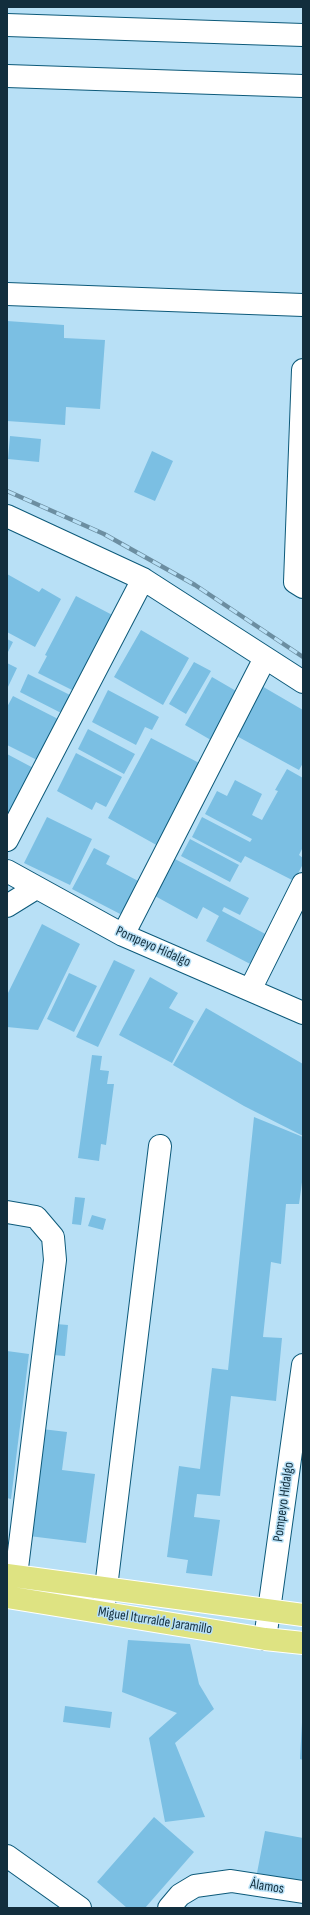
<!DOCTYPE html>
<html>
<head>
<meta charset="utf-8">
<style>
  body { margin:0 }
  #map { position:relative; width:310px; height:1915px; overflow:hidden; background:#b8e0f6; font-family:"Sofia Sans Condensed",sans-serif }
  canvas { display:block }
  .frame { position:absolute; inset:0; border:8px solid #122e3d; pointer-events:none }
</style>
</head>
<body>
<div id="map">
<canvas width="310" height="1915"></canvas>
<div class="frame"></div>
</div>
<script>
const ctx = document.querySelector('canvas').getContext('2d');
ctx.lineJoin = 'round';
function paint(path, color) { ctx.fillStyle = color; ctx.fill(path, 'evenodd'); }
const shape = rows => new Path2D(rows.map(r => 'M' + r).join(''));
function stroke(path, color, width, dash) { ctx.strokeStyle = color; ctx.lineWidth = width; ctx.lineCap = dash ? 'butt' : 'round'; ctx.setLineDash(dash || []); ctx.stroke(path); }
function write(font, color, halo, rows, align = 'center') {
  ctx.font = font + ' "Sofia Sans Condensed",sans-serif'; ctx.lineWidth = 3; ctx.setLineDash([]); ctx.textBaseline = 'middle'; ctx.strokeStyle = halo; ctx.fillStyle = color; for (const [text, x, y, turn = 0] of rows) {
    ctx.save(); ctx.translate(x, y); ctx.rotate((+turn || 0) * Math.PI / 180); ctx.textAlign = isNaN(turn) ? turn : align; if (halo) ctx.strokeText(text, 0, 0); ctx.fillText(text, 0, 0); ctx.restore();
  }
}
paint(shape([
  [7,321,64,325,64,338,105,340,100,409,66,407,65,425,7,421],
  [10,436,41,439,39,462,8,459],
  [152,451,173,461,155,501,134,492],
  [7,574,39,592,42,588,61,599,35,647,7,632],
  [76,596,120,619,74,691,38,673,47,656,45,655],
  [141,630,189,658,163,705,114,677],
  [7,639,13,642,7,654],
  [194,662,211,671,186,714,169,704],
  [7,663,17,668,7,689],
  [28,674,78,699,69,717,20,692],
  [212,677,243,695,216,743,185,725],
  [260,685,303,710,303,763,299,770,233,734],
  [108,690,159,717,152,730,145,727,136,745,92,722],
  [13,696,62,721,41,762,7,745,7,707],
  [88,729,135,754,124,774,78,749],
  [151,738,205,766,160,847,108,818],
  [76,753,122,777,106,807,96,802,92,810,57,791],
  [7,754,39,771,7,831],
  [287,769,303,778,303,847,299,855,303,858,303,864,294,881,245,856,241,863,192,837,202,817,250,842,252,839,205,814,217,791,227,796,235,780,262,794,252,815,262,820,278,791,275,790],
  [47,817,92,839,70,885,24,863],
  [190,839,239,865,230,882,181,856],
  [94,848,110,856,106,864,142,883,124,916,72,889],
  [175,859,249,898,240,915,224,907,222,911,271,937,256,967,206,941,219,916,203,907,197,919,155,896],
  [42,924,80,944,38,1030,7,1027,7,995],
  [114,960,135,970,98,1047,76,1037],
  [69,973,97,986,74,1032,47,1019],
  [150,977,178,993,169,1008,194,1021,172,1063,119,1035],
  [206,1008,303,1064,303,1136,244,1106,173,1065],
  [92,1055,102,1056,100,1070,109,1071,107,1084,114,1084,106,1145,101,1144,99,1161,78,1158],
  [254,1117,303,1137,303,1175,299,1204,286,1204,281,1264,271,1262,263,1337,282,1338,276,1401,231,1396,220,1496,197,1494,194,1517,220,1520,212,1576,186,1573,188,1560,167,1557,179,1466,200,1469,212,1368,228,1370],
  [75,1197,85,1198,81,1225,72,1224],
  [92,1215,106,1219,103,1230,88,1226],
  [56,1324,68,1325,65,1356,53,1355],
  [7,1351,29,1354,11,1499,7,1498],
  [42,1429,67,1432,62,1470,95,1474,86,1543,29,1536],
  [128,1640,190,1644,199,1684,214,1709,175,1743,205,1817,165,1822,149,1738,177,1713,122,1692],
  [65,1706,112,1712,110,1728,63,1722],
  [302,1723,303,1723,303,1760,300,1759],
  [154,1817,194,1852,145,1908,127,1908,97,1882],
  [265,1831,303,1838,303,1882,257,1873]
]), '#7bbfe3');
const minor = shape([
  [7,25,303,35],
  [7,76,303,86],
  [7,294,303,305],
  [303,370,295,582,303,587],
  [7,516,143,579,303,682],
  [7,840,143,579],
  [7,871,123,935,303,1013],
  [7,906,36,888],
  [123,935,265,658],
  [250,990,303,884],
  [7,1212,36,1217,53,1237,55,1260,16,1576],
  [103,1612,160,1146],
  [265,1639,303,1365],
  [7,1856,80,1908],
  [169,1908,180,1895,195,1886,231,1881,303,1892]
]);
const major = shape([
  [7,1575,303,1615],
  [7,1597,265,1639,303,1643]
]);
stroke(minor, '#0d5a7a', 24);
stroke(major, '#fff', 24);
stroke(minor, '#fff', 22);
stroke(major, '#dee382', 22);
const rail = shape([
  [7,491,104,534,195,585,303,657]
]);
stroke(rail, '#6c8ea1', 4.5);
stroke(rail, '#b8e0f6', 3, [9]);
write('14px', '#122e3d', '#b8e0f6', [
  ["Pompeyo Hidalgo",153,947,24],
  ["Pompeyo Hidalgo",284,1502,-82],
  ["Miguel Iturralde Jaramillo",155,1621,9],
  ["Álamos",267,1887,9]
]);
</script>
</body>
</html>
